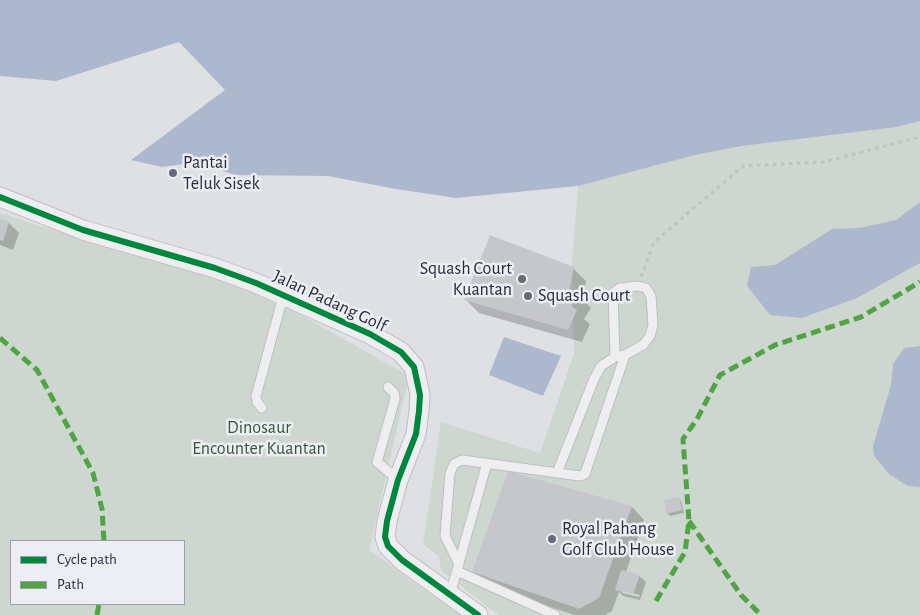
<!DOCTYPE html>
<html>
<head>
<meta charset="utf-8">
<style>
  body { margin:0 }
  #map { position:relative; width:920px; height:615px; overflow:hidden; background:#dfe0e4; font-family:"Alegreya Sans",sans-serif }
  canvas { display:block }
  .legend { position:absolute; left:10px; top:540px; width:175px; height:65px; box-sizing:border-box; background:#eceef4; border:1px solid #9da0aa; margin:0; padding:6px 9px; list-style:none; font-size:15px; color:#272b3c }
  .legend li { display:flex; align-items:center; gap:10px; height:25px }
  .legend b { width:25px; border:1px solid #9da0aa }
</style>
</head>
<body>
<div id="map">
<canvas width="920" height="615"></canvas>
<ul class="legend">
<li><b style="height:6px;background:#00873e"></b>Cycle path</li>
<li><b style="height:6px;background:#51a445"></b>Path</li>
</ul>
</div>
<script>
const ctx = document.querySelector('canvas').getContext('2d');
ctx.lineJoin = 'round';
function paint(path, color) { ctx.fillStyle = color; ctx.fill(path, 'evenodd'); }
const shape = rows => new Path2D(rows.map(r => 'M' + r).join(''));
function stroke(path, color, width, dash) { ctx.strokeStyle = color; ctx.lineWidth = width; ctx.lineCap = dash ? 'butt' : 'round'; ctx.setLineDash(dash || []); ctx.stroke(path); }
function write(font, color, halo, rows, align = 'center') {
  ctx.font = font + ' "Alegreya Sans",sans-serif'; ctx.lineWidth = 5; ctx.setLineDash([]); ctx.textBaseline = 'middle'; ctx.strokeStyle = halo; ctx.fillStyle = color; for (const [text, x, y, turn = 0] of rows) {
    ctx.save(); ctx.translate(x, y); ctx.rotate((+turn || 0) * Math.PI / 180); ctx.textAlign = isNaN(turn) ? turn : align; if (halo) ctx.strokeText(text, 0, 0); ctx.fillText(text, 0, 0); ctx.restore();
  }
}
paint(shape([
  [920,121,920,615,498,615,441,570,439,557,423,544,441,422,540,453,574,354,572,263,578,186,695,155,742,146,897,127],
  [0,213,81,239,207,274,273,299,409,376,369,550,460,615,0,615],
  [11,541,184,541,184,604,11,604]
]), '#ced7cf');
paint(shape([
  [0,0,920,0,920,121,897,127,742,146,695,155,578,186,456,198,396,189,328,176,235,175,197,162,162,167,131,160,225,90,179,42,56,81,0,76],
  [920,202,920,263,857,298,802,318,770,315,747,286,751,267,775,265,832,229,859,228,896,220],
  [504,337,561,356,543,396,489,375],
  [920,346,920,487,908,486,890,475,874,456,873,446,891,385,893,364,904,348]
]), '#adb8cf');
paint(shape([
  [0,220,9,223,19,233,13,250,0,245],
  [573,268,586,281,582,299,591,308,584,319,590,324,582,342,479,313,466,300],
  [678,498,681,501,684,513,670,516,667,513],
  [632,507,644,520,626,572,639,576,646,582,640,600,623,596,619,592,612,611,605,615,574,615,486,585,473,572],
  [622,590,640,595,639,597,622,593]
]), '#0003');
paint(shape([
  [0,219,9,222,3,241,0,240],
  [490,235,574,267,569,290,579,294,571,306,577,310,568,330,464,300],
  [508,471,632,506,599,598,579,609,472,572],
  [679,497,682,510,666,514,664,500],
  [621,570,640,575,633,594,615,590]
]), '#c5c7cb');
const lane = shape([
  [388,387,394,393,395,399,377,462,398,480],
  [262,408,257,402,256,396,283,297],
  [557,473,594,379,601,366,615,357,625,355,643,345,650,336,653,325,651,296,646,288,638,286,620,288,613,293,615,357],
  [459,564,445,536,450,473,454,464,462,460,580,476,585,474,625,355],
  [457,571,555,615],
  [450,595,487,463]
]);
const street = shape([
  [0,197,83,230,215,268,256,283,370,334,401,352,414,367,420,395,419,411,416,434,398,480,387,521,385,537,388,546,402,560,478,615]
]);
stroke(lane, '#bdbec2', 11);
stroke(street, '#bdbec2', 21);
stroke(shape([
  [641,277,654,242,743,166,824,162,920,137]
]), '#c1c1c7', 3, [4, 4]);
stroke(lane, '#eeeef1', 9);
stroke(street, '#eeeef1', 19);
stroke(shape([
  [0,338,37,370,93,473,102,509,104,541],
  [689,521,741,595,761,615],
  [656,601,685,552,689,521,683,439,697,419,720,375,775,345,861,317,920,282],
  [97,615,99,604]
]), '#51a445', 5, [10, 5]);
stroke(shape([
  [0,197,83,230,215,268,256,283,370,334,401,352,414,367,420,395,419,411,416,434,398,480,387,521,385,537,388,546,402,560,478,615]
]), '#00873e', 6);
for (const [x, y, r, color] of [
  [173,173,5,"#676a77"],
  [522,279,5,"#676a77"],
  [528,296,5,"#676a77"],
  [552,539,5,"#676a77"]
]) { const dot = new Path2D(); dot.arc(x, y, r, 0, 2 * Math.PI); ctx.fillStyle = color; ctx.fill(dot); stroke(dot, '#eceef4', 2); }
write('18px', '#272b3c', '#eceef4', [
  ["Pantai",183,163],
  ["Teluk Sisek",183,184],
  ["Squash Court",512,269,"right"],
  ["Kuantan",512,290,"right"],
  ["Squash Court",538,296],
  ["Royal Pahang",562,529],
  ["Golf Club House",562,550]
], 'left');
write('18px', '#272b3c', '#eceef4', [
  ["Jalan Padang Golf",330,301,25]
]);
write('18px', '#355835', '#eceef4', [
  ["Dinosaur",259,428],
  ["Encounter Kuantan",259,449]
]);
</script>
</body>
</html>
